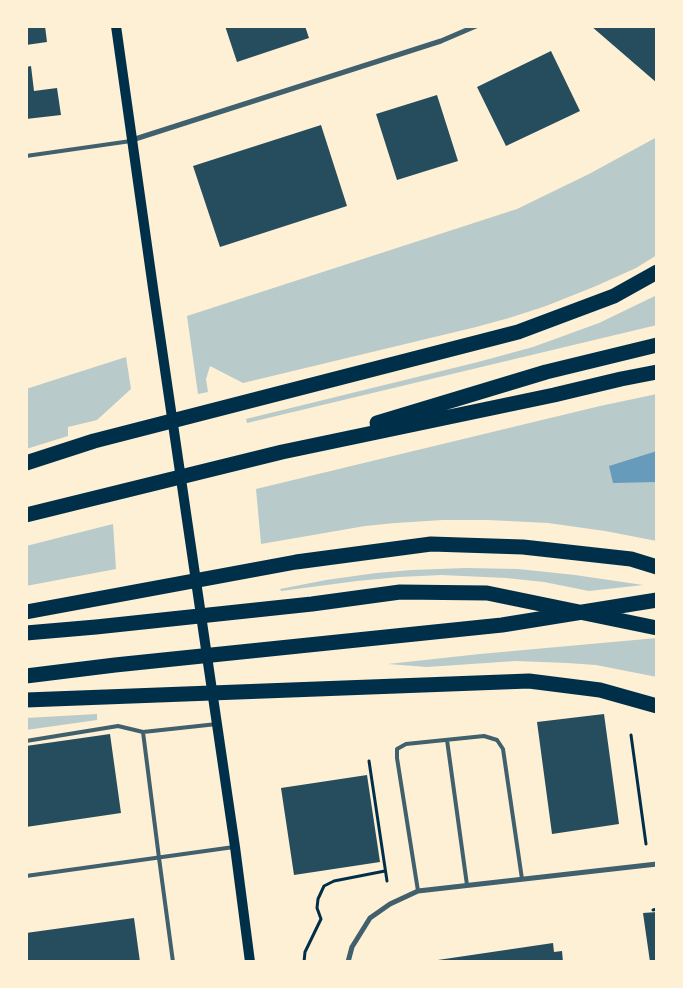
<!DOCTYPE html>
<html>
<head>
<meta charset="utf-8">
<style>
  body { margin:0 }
  #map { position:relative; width:683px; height:988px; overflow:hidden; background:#fdf0d5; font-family:"Open Sans",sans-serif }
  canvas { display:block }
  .frame { position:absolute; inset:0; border:28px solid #fdf0d5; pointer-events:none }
</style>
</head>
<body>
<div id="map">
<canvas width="683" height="988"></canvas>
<div class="frame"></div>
</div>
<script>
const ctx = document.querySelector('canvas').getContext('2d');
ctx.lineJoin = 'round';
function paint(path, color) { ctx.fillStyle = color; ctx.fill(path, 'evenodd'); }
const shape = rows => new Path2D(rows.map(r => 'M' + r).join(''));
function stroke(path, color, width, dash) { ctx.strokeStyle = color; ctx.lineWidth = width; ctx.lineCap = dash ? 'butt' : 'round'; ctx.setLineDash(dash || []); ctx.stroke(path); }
paint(shape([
  [657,137,657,255,636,268,596,286,546,306,509,318,476,327,243,383,210,366,206,379,208,392,198,394,187,316,517,209,589,174],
  [657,295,657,325,247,423,246,419,478,362,533,347,599,323],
  [126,357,131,389,97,420,68,427,68,436,26,449,26,389],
  [657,394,657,541,605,531,548,523,488,520,443,520,395,523,365,526,261,544,256,489,600,406],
  [113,524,116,569,26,586,26,546],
  [466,568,518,569,575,575,643,585,589,591,544,582,506,578,441,575,399,577,357,581,281,591,280,589,326,580,376,573,412,570],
  [657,638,657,677,596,665,567,663,516,661,427,667,388,664,480,654],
  [97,714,97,720,26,730,26,718]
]), '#b9caca');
paint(shape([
  [657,451,657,482,613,483,609,466]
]), '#669bbc');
paint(shape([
  [26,26,45,26,47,42,26,45],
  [225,26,305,26,309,38,237,62],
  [591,26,657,26,657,83],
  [551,51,580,111,506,146,477,87],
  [31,66,34,91,57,88,61,115,26,119,26,67],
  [437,95,458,161,397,180,376,114],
  [321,125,347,206,220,247,193,166],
  [604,714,619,824,552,834,537,722],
  [110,734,121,813,26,827,26,746],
  [367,775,380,862,294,875,281,788],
  [657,912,657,962,650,962,643,913],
  [134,918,140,962,26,962,26,933],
  [553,943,554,952,562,951,563,962,431,962,431,961]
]), '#264d5e');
stroke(shape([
  [631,735,646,844],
  [369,761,387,881],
  [653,910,657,909],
  [304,962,305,952,321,919,317,908,318,899,324,886,334,881,385,871]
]), '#003049', 3);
stroke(shape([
  [26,156,131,141],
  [447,740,467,885],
  [26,741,118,726,143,732],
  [26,876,234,847],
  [418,891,397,758,397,749,406,744,484,736,497,740,503,749,522,879],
  [173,962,159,858,143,732,217,724]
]), '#3f606c', 4);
stroke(shape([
  [132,140,441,41,476,26],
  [348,962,352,947,370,918,390,904,418,891,657,864]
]), '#3f606c', 5);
stroke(shape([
  [116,26,153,288,235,847,250,962]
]), '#003049', 10);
stroke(shape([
  [377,423,546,372,657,345],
  [26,463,94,441,518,332,614,296,657,272],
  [26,515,282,452,554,395,621,379,657,372],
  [26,612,296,562,431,544,523,547,631,559,657,567],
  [26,633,96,627,312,604,400,592,487,593,657,628],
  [26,676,115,665,502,625,657,600],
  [26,700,529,681,600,690,657,706]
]), '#003049', 15);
</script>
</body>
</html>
